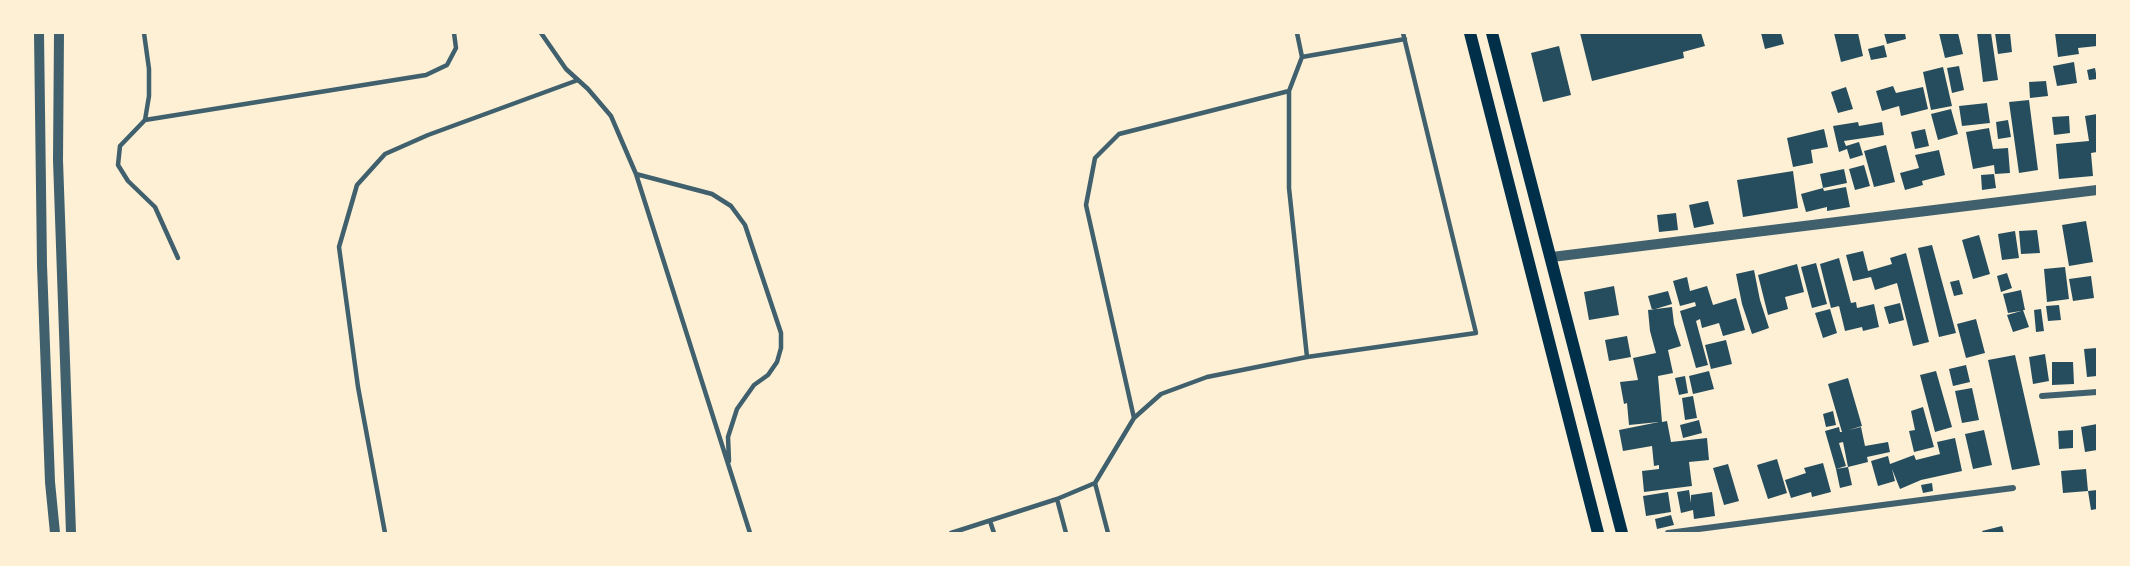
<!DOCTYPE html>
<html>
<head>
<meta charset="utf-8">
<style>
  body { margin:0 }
  #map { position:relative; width:2130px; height:566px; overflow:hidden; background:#fdf0d5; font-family:"Open Sans",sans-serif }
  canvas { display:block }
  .frame { position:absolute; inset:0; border:34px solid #fdf0d5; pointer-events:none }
</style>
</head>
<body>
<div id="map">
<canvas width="2130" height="566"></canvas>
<div class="frame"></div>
</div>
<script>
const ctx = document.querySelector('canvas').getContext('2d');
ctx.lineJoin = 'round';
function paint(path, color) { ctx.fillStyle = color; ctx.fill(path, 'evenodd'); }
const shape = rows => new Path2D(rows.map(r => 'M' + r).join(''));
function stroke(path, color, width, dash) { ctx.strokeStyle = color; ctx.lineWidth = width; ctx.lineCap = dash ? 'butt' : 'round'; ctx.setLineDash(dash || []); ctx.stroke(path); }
paint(shape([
  [1580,33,1701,33,1705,46,1683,52,1684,58,1592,81],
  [1761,33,1781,33,1784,44,1765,49],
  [1834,33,1858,33,1863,56,1841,62],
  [1884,33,1905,33,1906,39,1887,44],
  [1939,33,1958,33,1963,54,1945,58],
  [1977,33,1991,33,1998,80,1983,82],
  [1995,33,2010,33,2012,52,1998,54],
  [2055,33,2097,33,2097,46,2078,48,2079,54,2058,57],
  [1884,45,1887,57,1871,60,1868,49],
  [1559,46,1571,95,1543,102,1531,53],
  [2074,62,2077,83,2057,86,2053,66],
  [1959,66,1964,90,1952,93,1947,68],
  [1943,67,1952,106,1931,110,1923,72],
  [2095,68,2097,79,2089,80,2087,70],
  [2046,81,2048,96,2030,98,2029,82],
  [1893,86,1896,93,1923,87,1928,109,1901,116,1899,106,1882,111,1876,91],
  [1846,87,1853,109,1838,113,1831,92],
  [2029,100,2038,170,2019,173,2009,102],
  [1987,103,1990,123,1962,126,1959,106],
  [1951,109,1958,134,1938,140,1931,114],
  [2097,114,2097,152,2091,153,2093,176,2059,179,2056,144,2089,141,2085,116],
  [2069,116,2070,133,2054,135,2052,117],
  [2008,120,2011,137,1998,139,1996,122],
  [1858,122,1859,126,1882,122,1884,135,1844,141,1846,146,1859,142,1863,155,1850,159,1847,149,1839,152,1833,126],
  [1989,128,1993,149,2008,148,2010,173,1995,174,1994,165,1973,169,1966,132],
  [1824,129,1828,147,1811,150,1813,163,1793,167,1787,138],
  [1925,129,1929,146,1915,149,1911,132],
  [1886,145,1895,182,1874,187,1864,151],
  [1939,150,1945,175,1922,181,1923,185,1905,190,1900,173,1919,168,1915,155],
  [1864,165,1870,186,1855,190,1849,169],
  [1844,169,1847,183,1823,188,1824,191,1846,187,1850,207,1827,211,1827,207,1806,212,1801,194,1823,188,1820,174],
  [1793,171,1798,208,1743,217,1737,180],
  [1994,174,1996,188,1982,190,1981,175],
  [1708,201,1714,224,1694,228,1689,205],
  [1676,213,1678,230,1659,232,1657,215],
  [2086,221,2093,262,2069,266,2062,225],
  [2037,230,2040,253,2021,254,2019,231],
  [2015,231,2019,258,2002,260,1998,234],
  [1979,235,1990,274,1973,279,1962,240],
  [1932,245,1956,333,1939,337,1918,248],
  [1863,251,1868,271,1892,264,1890,258,1906,253,1929,342,1913,346,1897,283,1875,290,1871,277,1853,281,1846,255],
  [1839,258,1851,303,1856,302,1857,308,1874,304,1879,327,1863,331,1862,327,1845,331,1839,306,1831,308,1820,264],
  [1816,263,1827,304,1812,308,1801,267],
  [1797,264,1804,292,1785,297,1788,309,1768,315,1758,275],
  [2065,267,2069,299,2047,302,2044,269],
  [1754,270,1760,300,1769,328,1752,334,1742,304,1736,274],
  [2007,273,2012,288,2001,292,1997,276],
  [2091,276,2094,298,2073,301,2069,279],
  [1687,277,1690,291,1707,286,1713,305,1736,298,1745,330,1723,336,1719,323,1702,328,1700,319,1696,321,1708,365,1696,368,1680,311,1696,306,1695,302,1680,306,1673,281],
  [1959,280,1963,294,1954,296,1950,282],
  [1614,286,1619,315,1589,320,1584,292],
  [2021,290,2025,310,2023,310,2029,327,2013,332,2007,315,2021,311,2008,313,2003,294],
  [1668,291,1672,304,1652,310,1648,296],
  [1900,303,1904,320,1889,324,1884,307],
  [2059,305,2061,320,2048,321,2046,306],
  [1672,307,1674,324,1681,346,1668,350,1673,373,1658,376,1662,422,1667,421,1671,442,1707,438,1709,460,1689,462,1692,486,1644,492,1642,471,1659,469,1659,465,1654,466,1652,446,1623,451,1619,430,1659,422,1629,425,1627,403,1624,404,1620,382,1638,380,1633,358,1656,353,1650,331,1648,310],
  [1830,309,1837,333,1823,338,1815,313],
  [2041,309,2044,331,2036,332,2034,310],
  [1976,319,1985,353,1966,358,1957,324],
  [1627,336,1631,357,1609,361,1605,340],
  [1726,340,1732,364,1711,369,1705,345],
  [2097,348,2097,376,2087,377,2084,349],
  [2045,354,2049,381,2033,384,2029,357],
  [2015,355,2040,465,2012,470,1988,360],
  [2052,362,2073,362,2074,384,2052,385],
  [1966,365,1970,382,1953,386,1949,369],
  [1709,371,1714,389,1693,394,1689,376],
  [1936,371,1952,427,1935,432,1920,375],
  [1685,376,1688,393,1679,395,1675,378],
  [1848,378,1862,426,1849,430,1861,427,1865,446,1888,442,1890,452,1867,457,1868,462,1848,467,1843,442,1839,443,1846,466,1836,469,1825,431,1839,427,1840,432,1842,432,1828,384],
  [1972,388,1979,420,1962,423,1955,391],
  [1693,396,1697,418,1685,420,1682,398],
  [1923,407,1934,447,1914,452,1909,431,1915,430,1911,411],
  [1833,411,1836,425,1826,427,1823,414],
  [1699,420,1702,433,1683,438,1680,425],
  [2097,424,2097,450,2085,452,2081,427],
  [1984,430,1992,465,1973,469,1965,434],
  [2073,430,2073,448,2059,449,2058,431],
  [1955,438,1962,471,1921,480,1900,489,1892,469,1895,481,1878,486,1871,461,1888,456,1890,464,1914,455,1916,460,1940,454,1937,442],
  [1777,459,1787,493,1768,499,1757,465],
  [1823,463,1831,492,1812,497,1811,492,1791,498,1785,480,1806,473,1804,468],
  [1728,464,1739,501,1724,505,1713,468],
  [1848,467,1852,485,1840,488,1836,469],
  [2086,469,2088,491,2063,493,2061,471],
  [1932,483,1933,491,1923,493,1921,485],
  [1689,490,1691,503,1691,495,1712,492,1715,516,1694,519,1693,510,1681,513,1677,492],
  [2097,490,2097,509,2091,510,2088,491],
  [1668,492,1671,512,1646,516,1643,496],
  [1671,515,1674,525,1657,529,1655,519],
  [2002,526,2004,533,1983,533,1982,531]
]), '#264d5e');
stroke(shape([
  [144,33,149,69,149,96,145,120],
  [541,33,566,69,588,89,611,116,636,174,750,533],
  [1297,33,1302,57,1289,91,1289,188,1307,357],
  [1302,57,1405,39],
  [636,174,712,194,731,206,745,225,781,333,781,348,777,362,768,375,754,385,737,409,728,437,729,461],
  [178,258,155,207,128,181,118,165,120,146,145,120,426,75,447,65,456,48,454,33],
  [1134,418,1086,205,1095,158,1119,134,1289,91],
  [1095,483,1108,533],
  [1057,499,1066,533],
  [990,521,994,533],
  [385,533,358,387,339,247,357,185,385,154,428,135,578,80],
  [951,533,1057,499,1095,483,1134,418,1161,394,1207,377,1307,357,1476,333,1403,33]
]), '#3f606c', 4.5);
stroke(shape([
  [2042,396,2097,392],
  [1668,533,2013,488]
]), '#3f606c', 6);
stroke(shape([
  [39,33,42,265,50,482,55,533],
  [59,33,58,160,71,533],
  [1552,257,2097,190]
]), '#3f606c', 10);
stroke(shape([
  [1470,33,1598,533],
  [1492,33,1622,533]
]), '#003049', 12);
</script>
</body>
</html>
